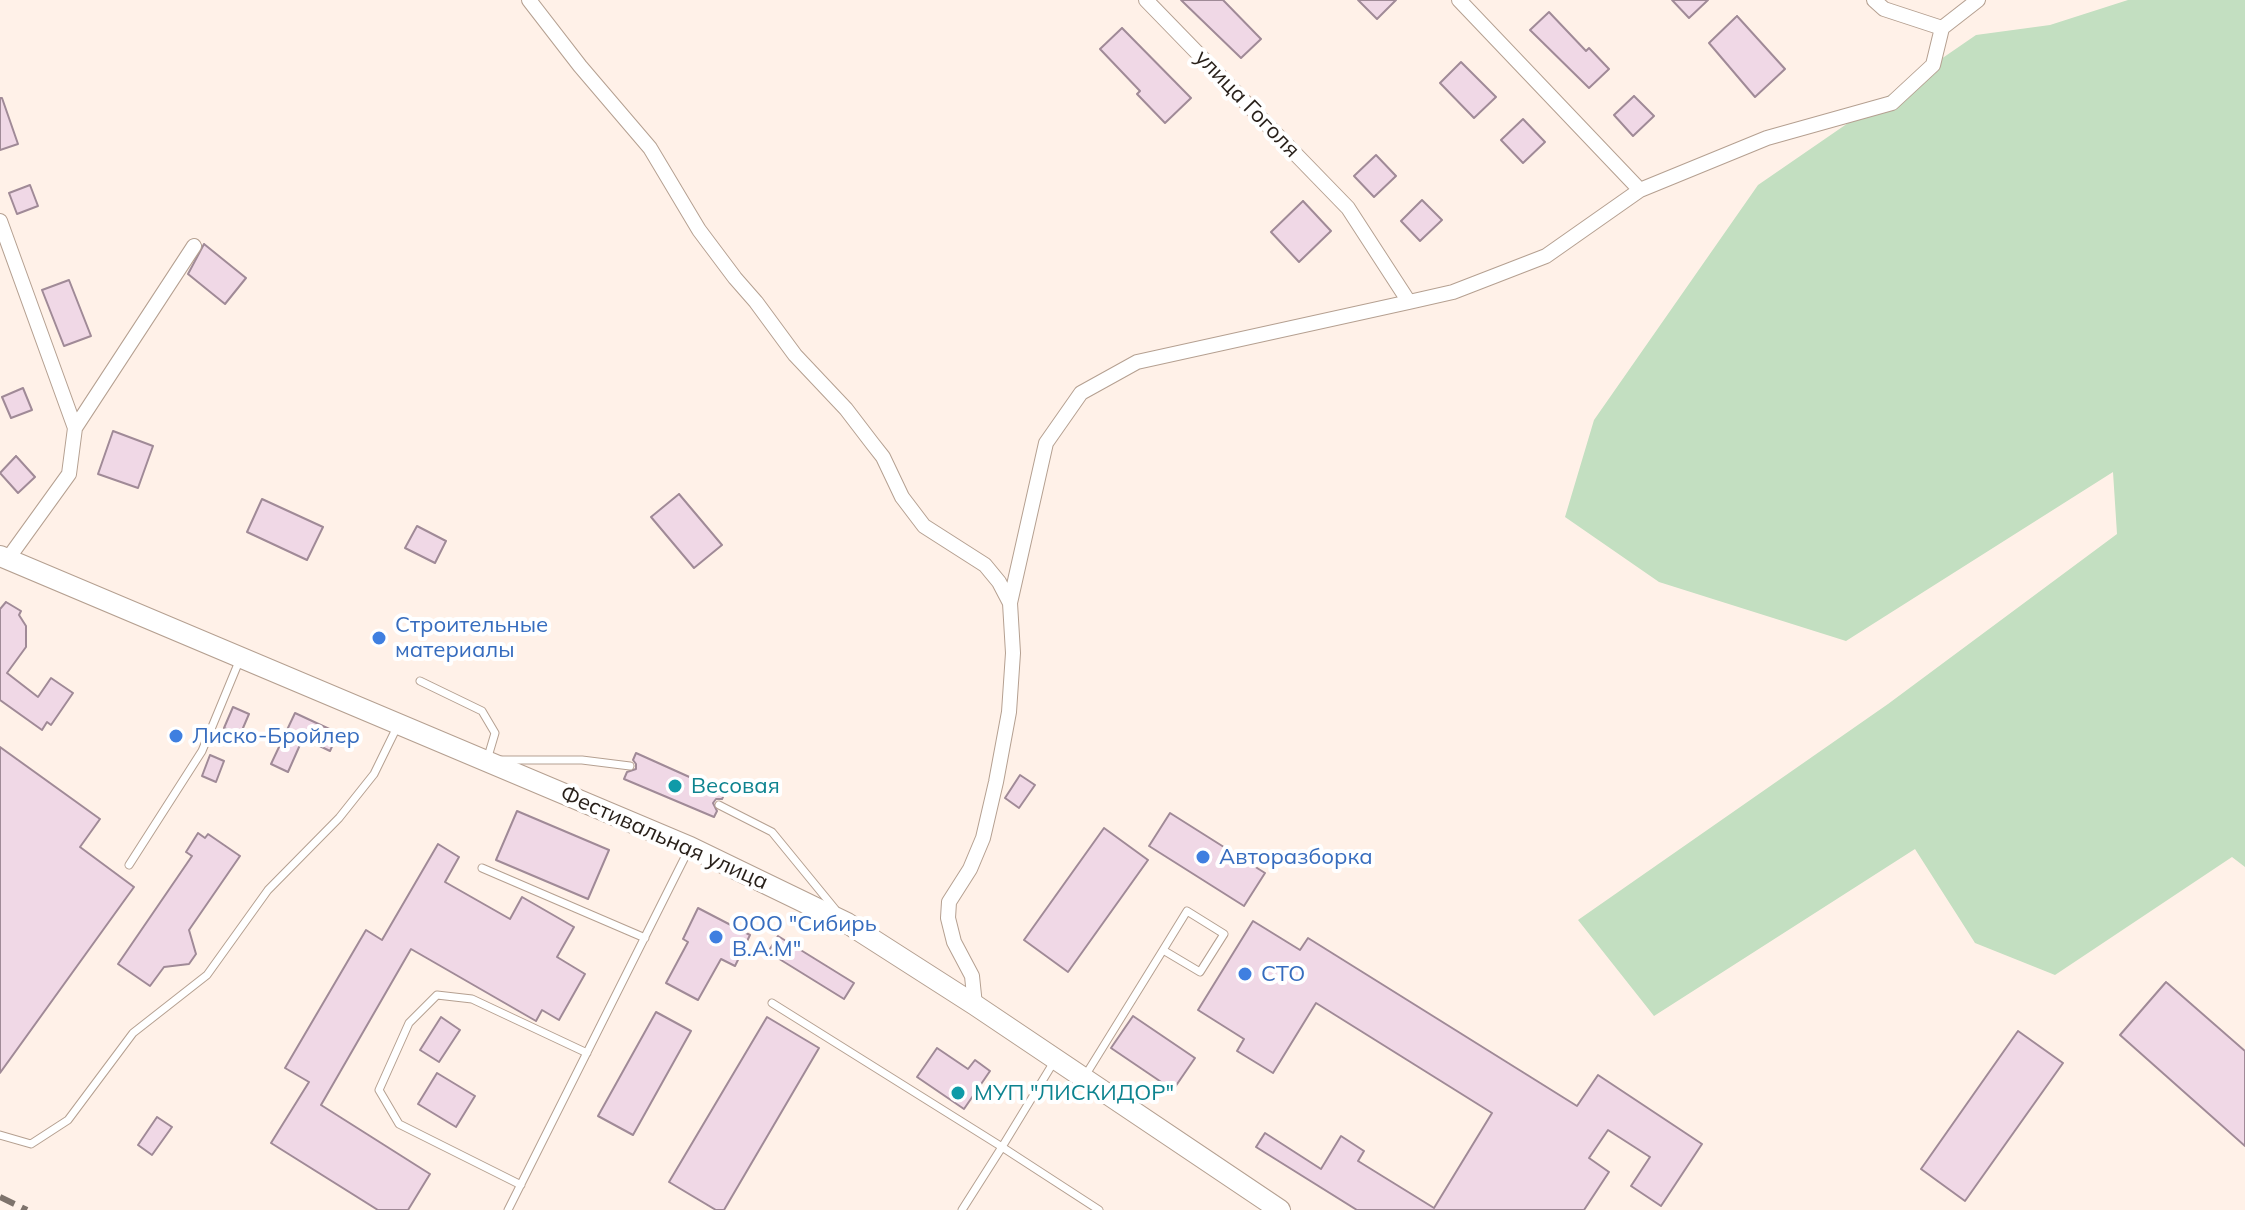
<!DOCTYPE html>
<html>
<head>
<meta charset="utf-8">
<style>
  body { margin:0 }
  canvas { display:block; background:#fff1e8 }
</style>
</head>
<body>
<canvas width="2245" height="1210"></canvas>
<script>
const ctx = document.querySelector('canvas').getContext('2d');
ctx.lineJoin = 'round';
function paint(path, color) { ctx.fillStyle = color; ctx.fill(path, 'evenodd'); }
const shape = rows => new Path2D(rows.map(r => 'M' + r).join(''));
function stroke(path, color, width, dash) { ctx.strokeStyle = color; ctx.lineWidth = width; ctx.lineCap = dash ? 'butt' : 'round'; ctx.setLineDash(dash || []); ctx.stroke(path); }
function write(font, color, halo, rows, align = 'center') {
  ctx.font = font + ' Mulish,sans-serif'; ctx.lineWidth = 8; ctx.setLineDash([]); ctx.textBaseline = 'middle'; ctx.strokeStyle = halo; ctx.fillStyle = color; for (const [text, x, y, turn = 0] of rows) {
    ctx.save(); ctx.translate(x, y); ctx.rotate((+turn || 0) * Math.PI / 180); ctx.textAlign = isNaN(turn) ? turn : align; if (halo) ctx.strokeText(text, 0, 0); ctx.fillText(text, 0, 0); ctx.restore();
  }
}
paint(shape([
  [2128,0,2245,0,2245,867,2232,857,2055,975,1975,943,1915,849,1654,1016,1578,920,1888,704,2117,534,2113,472,1846,641,1659,582,1565,517,1594,420,1758,185,1976,35,2050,25]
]), '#c3dfc1');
const building = shape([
  [1181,0,1223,0,1261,39,1241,58,1181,0],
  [1358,0,1396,0,1377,19,1358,0],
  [1672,0,1708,0,1689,18,1672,0],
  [1549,12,1586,51,1589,48,1609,69,1589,88,1530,30,1549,12],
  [1737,16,1785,69,1755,97,1709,43,1737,16],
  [1122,28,1191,98,1165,123,1137,94,1140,91,1100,49,1122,28],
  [1461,62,1496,97,1474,118,1440,83,1461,62],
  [1634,96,1654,116,1633,136,1614,115,1634,96],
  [0,98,2,98,18,144,0,150,0,98],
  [1523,119,1545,142,1523,163,1501,140,1523,119],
  [1376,155,1396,176,1374,197,1354,176,1376,155],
  [30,185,38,206,17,214,9,193,30,185],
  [1422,200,1442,220,1420,241,1401,221,1422,200],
  [1303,201,1331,231,1299,262,1271,232,1303,201],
  [204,244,246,278,225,304,188,274,204,244],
  [69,280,91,336,64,346,42,290,69,280],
  [23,388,32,410,11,418,2,397,23,388],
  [113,431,153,446,138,488,98,474,113,431],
  [16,456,35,477,18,493,0,473,16,456],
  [679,494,722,545,694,568,651,517,679,494],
  [262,499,323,527,307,560,247,532,262,499],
  [417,526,446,541,435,563,405,548,417,526],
  [6,602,21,611,19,615,26,626,26,647,7,673,38,697,51,678,73,693,51,725,47,722,42,730,0,700,0,609,6,602],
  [233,707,249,714,240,735,224,728,233,707],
  [295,713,338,733,330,751,303,738,288,772,271,764,295,713],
  [0,747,100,819,80,847,134,887,0,1073,0,747],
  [636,753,725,793,722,799,716,799,713,803,717,811,714,817,624,779,627,772,636,769,636,764,633,760,636,753],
  [210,755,224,761,216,782,202,776,210,755],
  [1020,775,1035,785,1019,808,1005,798,1020,775],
  [517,811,609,850,588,899,496,860,517,811],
  [1170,813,1265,873,1244,906,1149,846,1170,813],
  [1104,828,1148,860,1068,972,1024,940,1104,828],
  [198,833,205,838,208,834,240,856,189,930,196,954,189,964,164,967,150,986,118,964,192,856,186,852,198,833],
  [438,844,459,857,445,882,510,919,522,897,574,927,557,957,585,974,559,1020,542,1010,536,1021,411,949,321,1105,430,1174,408,1210,378,1210,271,1143,309,1082,285,1068,366,930,382,940,438,844],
  [698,908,750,935,735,966,721,959,698,1000,666,983,688,942,683,939,698,908],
  [1253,921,1300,950,1308,938,1577,1106,1598,1075,1702,1144,1661,1206,1631,1186,1650,1157,1608,1130,1589,1158,1609,1172,1584,1210,1357,1210,1256,1147,1265,1133,1321,1169,1341,1136,1364,1151,1358,1161,1434,1208,1492,1113,1316,1003,1273,1073,1237,1051,1244,1039,1198,1010,1253,921],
  [778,936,854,983,844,999,768,952,778,936],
  [2166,982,2245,1051,2245,1146,2120,1035,2166,982],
  [656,1012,691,1031,633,1135,598,1116,656,1012],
  [1133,1016,1195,1058,1173,1090,1111,1048,1133,1016],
  [441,1017,460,1030,439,1062,420,1050,441,1017],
  [767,1017,819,1048,724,1210,716,1210,669,1182,767,1017],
  [2018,1031,2063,1063,1965,1201,1921,1169,2018,1031],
  [937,1048,968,1069,975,1060,990,1071,964,1109,917,1077,937,1048],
  [437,1073,475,1096,456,1127,418,1104,437,1073],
  [157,1117,172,1127,152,1155,138,1145,157,1117]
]);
paint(building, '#f0d8e6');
stroke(building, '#a08a97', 2);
const lane = shape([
  [420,681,482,711,495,733,487,760],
  [502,760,582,760,630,766],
  [719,805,772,832,835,909],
  [129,865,202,751,240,659],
  [482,868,645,938],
  [772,1003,1002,1147,962,1210],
  [1055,1060,1002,1147,1099,1210],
  [1085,1076,1163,950,1187,911,1224,934,1200,972,1163,950],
  [0,1135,31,1144,68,1120,133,1033,207,975,268,890,339,818,374,774,397,727],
  [521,1185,399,1124,379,1090,409,1023,437,995,472,999,587,1053],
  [508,1210,689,849]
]);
const street = shape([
  [529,0,580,66,650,148,699,230,735,278,756,302,795,355,846,409,872,443,883,457,902,497,924,526,985,565,999,582,1010,603,1013,653,1009,712,996,782,983,838,970,869,949,902,948,918,954,942,972,976,975,1005],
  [1146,0,1348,208,1409,302,1453,292,1546,256,1640,190,1767,138,1892,103,1933,65,1942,28,1978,0],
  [1459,0,1640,190],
  [1874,0,1884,9,1942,28],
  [0,221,75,428,69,474,7,560],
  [75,428,194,246],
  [1010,603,1046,443,1081,393,1137,362,1409,302]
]);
const secondary = shape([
  [0,556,690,847,847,923,975,1005,1280,1210]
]);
stroke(lane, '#b5a091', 9);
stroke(street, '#b5a091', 16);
stroke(secondary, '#b5a091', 22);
stroke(lane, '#fff', 7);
stroke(street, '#fff', 14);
stroke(secondary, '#fff', 20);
stroke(shape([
  [0,1197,27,1210]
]), '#7e736c', 6, [16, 8]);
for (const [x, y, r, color] of [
  [379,638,8,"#3f7fe0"],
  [176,736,8,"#3f7fe0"],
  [675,786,8,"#0f9aa8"],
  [1203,857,8,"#3f7fe0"],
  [716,937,8,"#3f7fe0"],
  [1245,974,8,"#3f7fe0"],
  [958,1093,8,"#0f9aa8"]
]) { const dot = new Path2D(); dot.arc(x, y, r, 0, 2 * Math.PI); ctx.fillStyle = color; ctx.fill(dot); stroke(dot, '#fff', 3); }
write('22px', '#271f19', '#fff', [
  ["улица Гоголя",1247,104,46],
  ["Фестивальная улица",664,838,24]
]);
write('22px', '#366cbe', '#fff', [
  ["Строительные",395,625],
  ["материалы",395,650],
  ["Лиско-Бройлер",192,736],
  ["Авторазборка",1219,857],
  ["ООО \"Сибирь",732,924],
  ["В.А.М\"",732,949],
  ["СТО",1261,974]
], 'left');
write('22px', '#0d838f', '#fff', [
  ["Весовая",691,786],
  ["МУП \"ЛИСКИДОР\"",974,1093]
], 'left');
</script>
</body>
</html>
